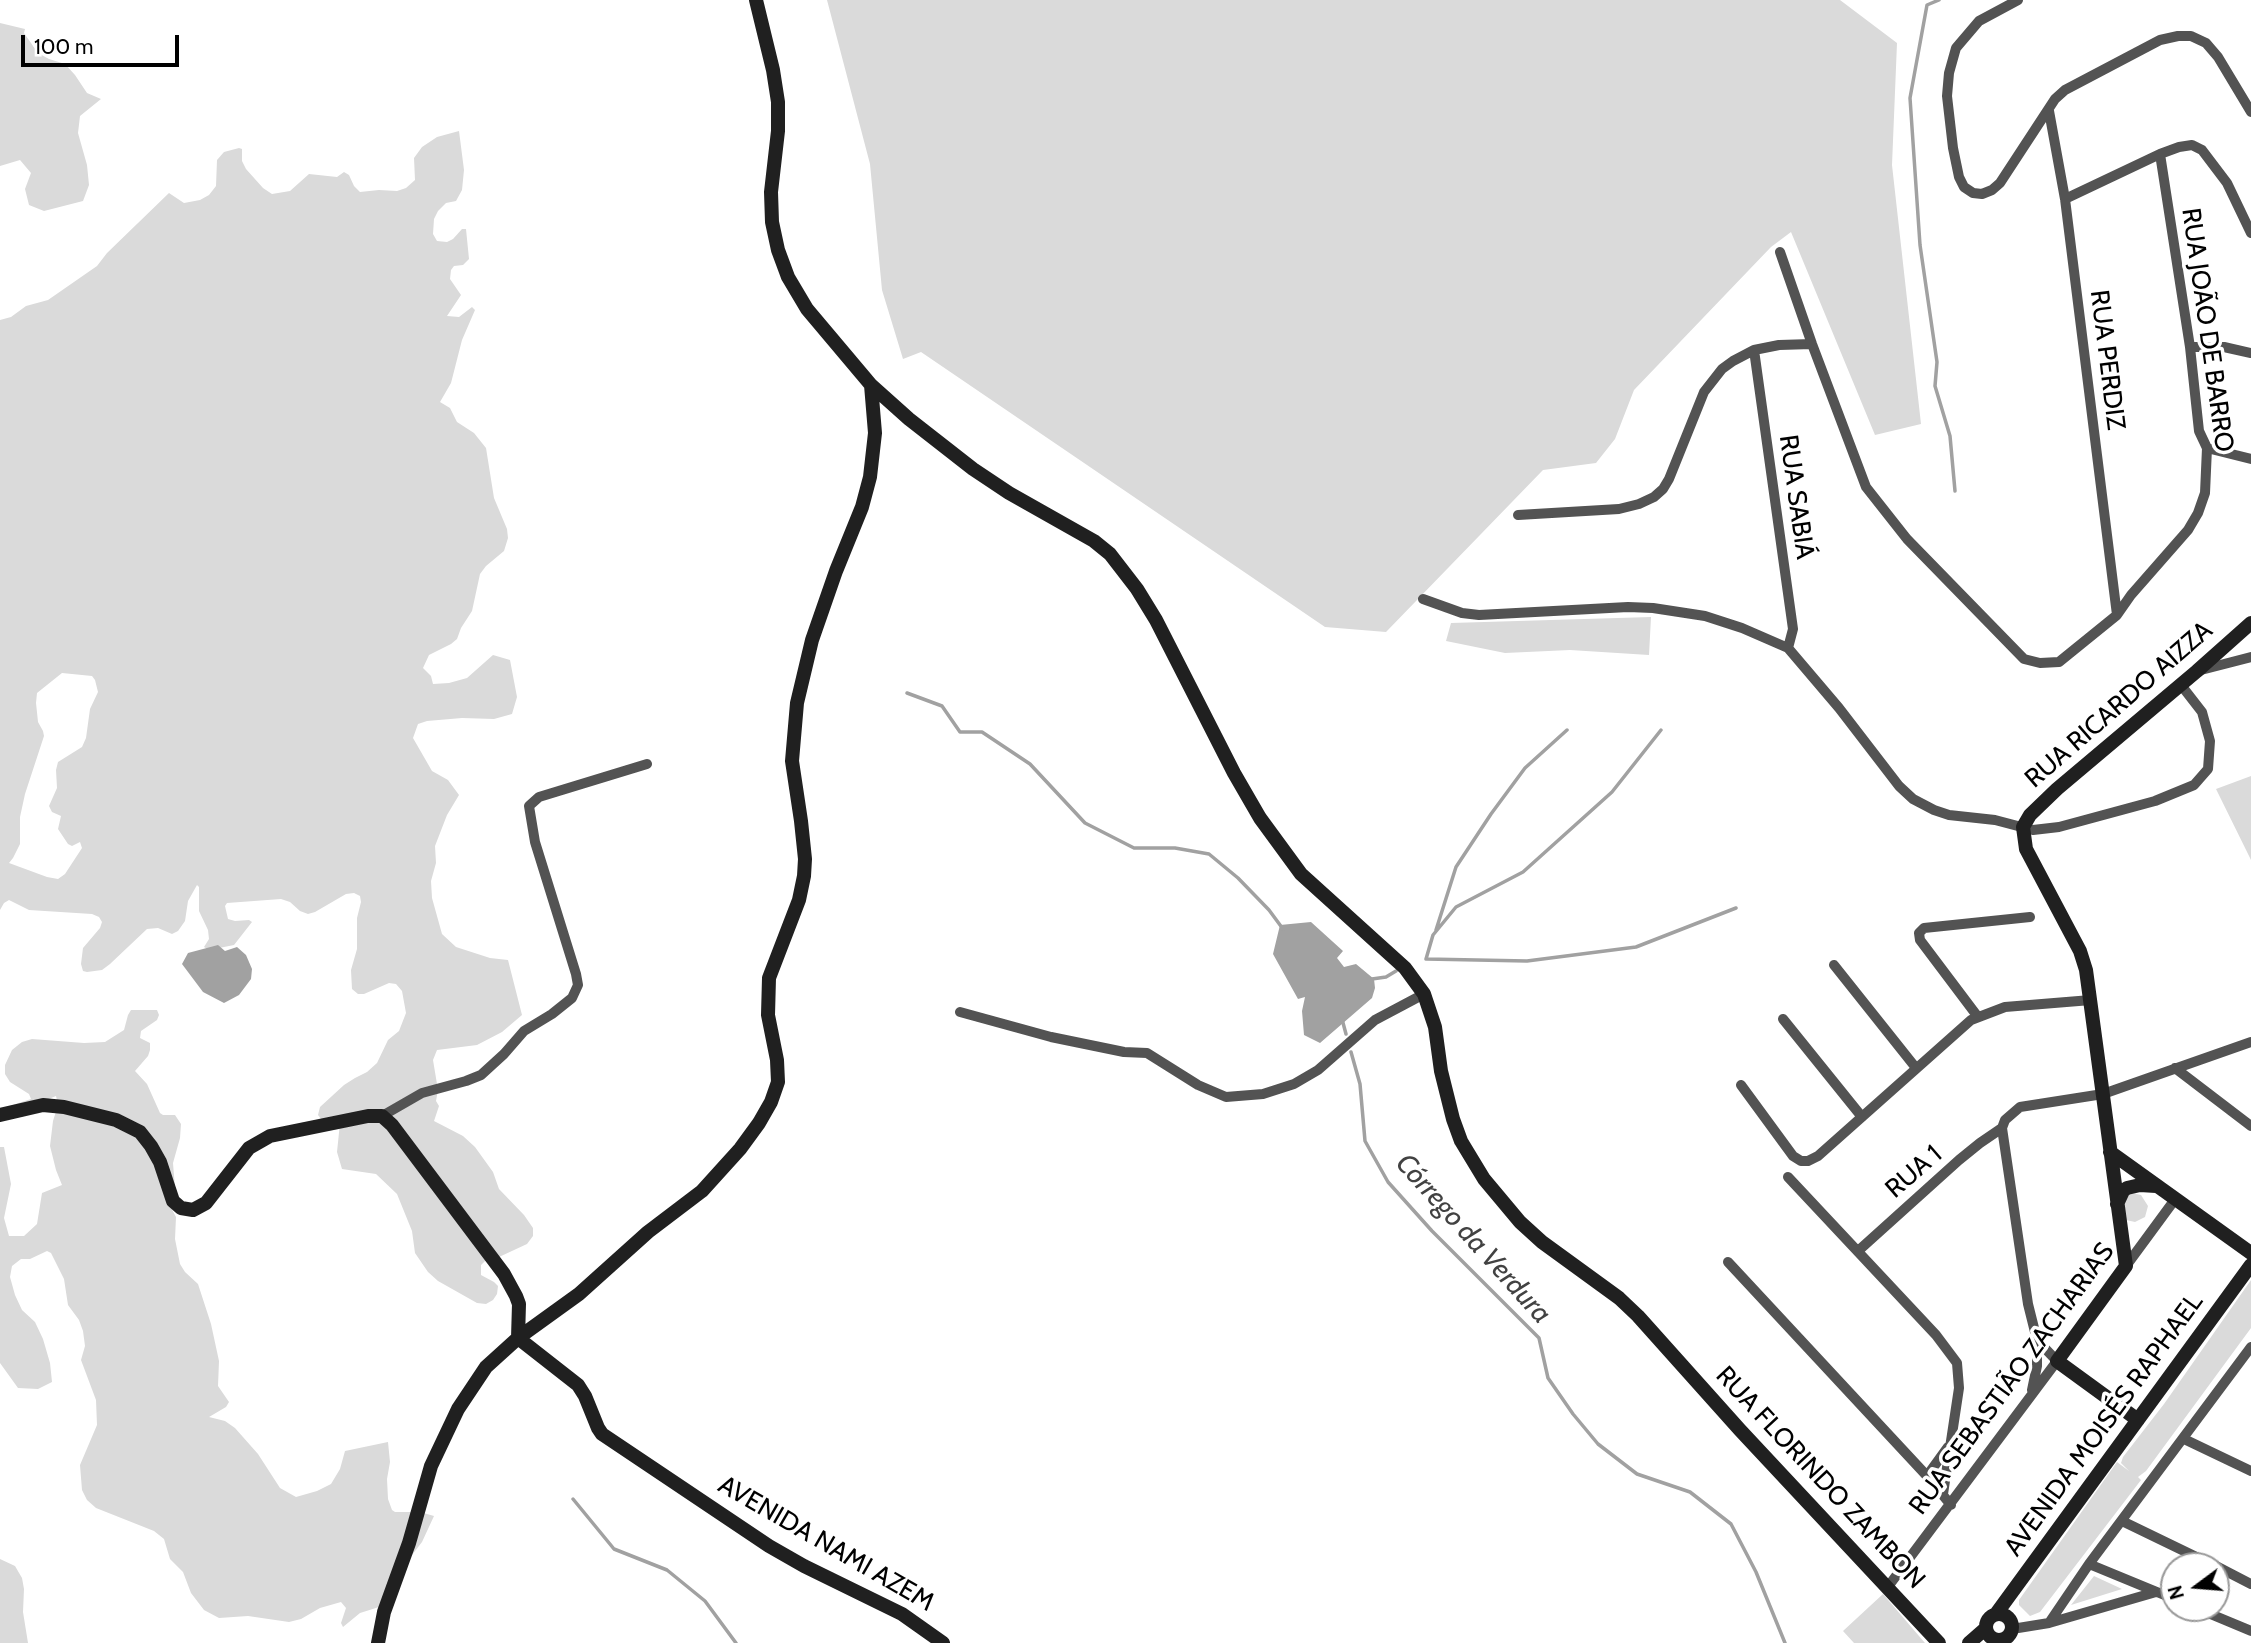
<!DOCTYPE html>
<html>
<head>
<meta charset="utf-8">
<style>
  body { margin:0 }
  #map { position:relative; width:2251px; height:1643px; overflow:hidden; background:#fff; font-family:Cabin,sans-serif }
  canvas { display:block }
  .north { position:absolute; left:2160px; top:1552px; width:70px; height:70px; box-sizing:border-box; background:#fff; border:2px solid #999; border-radius:50%; rotate:254deg; font-size:19px; font-weight:700; line-height:28px; text-align:center; color:#000 }
  .north::after { content:''; display:block; margin:auto; width:24px; height:32px; background:#000; clip-path:polygon(50% 0,100% 100%,50% 72%,0 100%) }
  .scale { position:absolute; left:21px; top:35px; width:158px; height:32px; box-sizing:border-box; border:4px solid #000; border-top:0; padding-left:9px; font-size:21px; line-height:24px; white-space:nowrap; color:#000; -webkit-text-stroke:5px #fff; paint-order:stroke }
</style>
</head>
<body>
<div id="map">
<canvas width="2251" height="1643"></canvas>
<div class="north">N</div>
<div class="scale">100 m</div>
</div>
<script>
const ctx = document.querySelector('canvas').getContext('2d');
ctx.lineJoin = 'round';
function paint(path, color) { ctx.fillStyle = color; ctx.fill(path, 'evenodd'); }
const shape = rows => new Path2D(rows.map(r => 'M' + r).join(''));
function stroke(path, color, width, dash) { ctx.strokeStyle = color; ctx.lineWidth = width; ctx.lineCap = dash ? 'butt' : 'round'; ctx.setLineDash(dash || []); ctx.stroke(path); }
function write(font, color, halo, rows, align = 'center') {
  ctx.font = font + ' Cabin,sans-serif'; ctx.lineWidth = 7; ctx.setLineDash([]); ctx.textBaseline = 'middle'; ctx.strokeStyle = halo; ctx.fillStyle = color; for (const [text, x, y, turn = 0] of rows) {
    ctx.save(); ctx.translate(x, y); ctx.rotate((+turn || 0) * Math.PI / 180); ctx.textAlign = isNaN(turn) ? turn : align; if (halo) ctx.strokeText(text, 0, 0); ctx.fillText(text, 0, 0); ctx.restore();
  }
}
paint(shape([
  [827,0,1840,0,1897,43,1892,165,1921,424,1875,435,1791,232,1771,247,1634,390,1615,439,1596,463,1543,470,1386,632,1325,627,921,352,903,359,882,290,870,164],
  [0,23,25,29,24,33,38,53,49,59,65,64,75,75,87,93,101,99,80,116,78,133,87,165,89,185,83,201,44,211,29,205,25,189,31,173,20,160,0,166],
  [459,131,464,170,462,190,456,201,446,203,438,211,434,219,433,234,437,241,447,242,453,239,462,229,466,229,469,259,463,265,454,266,451,270,450,279,461,295,447,316,459,317,472,307,475,310,462,340,451,383,440,402,450,408,457,422,474,433,486,448,494,498,507,529,508,538,504,551,486,566,480,574,472,611,461,628,457,639,451,644,429,655,423,668,431,676,433,684,449,683,467,678,493,655,510,660,517,697,512,714,494,719,462,718,427,721,418,724,413,738,432,771,448,780,459,795,447,815,435,846,436,863,431,881,432,898,442,934,456,947,490,958,508,960,522,1015,502,1032,477,1045,437,1050,433,1060,438,1090,436,1101,439,1106,434,1121,463,1136,475,1147,493,1172,499,1189,524,1215,533,1228,533,1236,527,1244,499,1257,487,1259,481,1265,481,1275,494,1282,498,1286,497,1294,493,1300,486,1304,477,1303,438,1281,428,1272,415,1253,412,1231,397,1194,376,1174,342,1169,337,1152,340,1123,321,1119,318,1115,320,1107,344,1085,355,1078,367,1072,377,1063,388,1040,399,1031,406,1013,402,991,396,984,389,983,364,994,358,994,352,989,351,970,357,949,357,918,361,902,360,896,354,893,346,894,315,912,308,914,300,911,290,902,281,899,227,903,225,906,228,919,235,921,249,920,252,922,234,945,209,950,204,947,209,939,208,930,199,911,199,887,197,885,188,901,185,921,178,931,172,934,158,928,147,929,110,964,102,970,87,972,83,971,81,964,83,948,100,928,102,922,99,917,92,914,29,910,9,900,4,903,0,910,0,320,11,317,26,306,48,300,97,266,107,253,169,193,184,203,200,200,209,195,216,186,217,160,224,152,239,148,242,149,242,161,246,169,263,188,272,194,290,191,309,174,337,177,344,172,349,175,354,186,360,192,379,190,397,191,406,188,415,180,414,158,422,147,437,137],
  [62,673,92,676,95,680,98,692,90,709,86,738,82,747,58,762,56,770,57,788,49,806,52,812,61,816,58,829,68,844,72,846,80,842,82,848,65,874,58,879,47,877,9,863,13,858,20,844,20,817,25,794,44,736,43,731,38,722,36,703,37,693],
  [1651,617,1649,655,1570,650,1505,653,1446,641,1451,623],
  [2251,776,2251,860,2216,789],
  [131,1010,157,1010,159,1015,157,1020,141,1031,140,1038,150,1043,150,1050,148,1056,135,1071,147,1084,160,1113,163,1115,175,1115,181,1124,180,1138,173,1163,175,1188,168,1202,176,1217,175,1239,180,1264,185,1272,198,1284,211,1324,219,1361,218,1386,229,1402,226,1407,209,1417,225,1421,235,1428,258,1454,280,1488,296,1497,317,1491,331,1484,340,1469,345,1451,388,1442,390,1462,387,1479,388,1499,392,1510,395,1512,420,1512,434,1516,422,1542,399,1572,379,1607,360,1613,343,1627,341,1623,346,1608,341,1602,320,1608,301,1619,289,1622,248,1616,219,1618,204,1610,191,1593,183,1572,170,1559,164,1539,154,1531,96,1508,87,1500,82,1490,80,1465,97,1425,96,1400,81,1360,85,1346,83,1331,79,1320,68,1305,64,1279,51,1253,47,1251,30,1259,21,1259,12,1266,10,1277,15,1295,22,1310,35,1322,43,1339,50,1363,52,1382,38,1389,18,1388,0,1363,0,1147,4,1147,11,1184,4,1218,9,1236,24,1236,37,1224,42,1193,62,1185,56,1170,50,1146,53,1121,58,1105,56,1096,22,1110,0,1109,31,1099,29,1094,10,1082,5,1074,5,1065,12,1050,22,1042,32,1039,84,1043,105,1042,124,1030,128,1015],
  [2132,1193,2141,1195,2148,1206,2145,1217,2135,1222,2126,1220,2123,1198],
  [2251,1280,2251,1328,2146,1471,2138,1477,2141,1480,2040,1612,2030,1616,2019,1605,2019,1600,2117,1462,2129,1471,2121,1463,2123,1457,2164,1404],
  [0,1559,15,1566,22,1578,24,1589,23,1612,28,1643,0,1643],
  [2094,1576,2122,1589,2071,1605],
  [1883,1594,1925,1643,1854,1643,1843,1631]
]), '#dadada');
paint(shape([
  [1311,922,1343,951,1337,958,1344,967,1356,964,1374,979,1375,988,1372,998,1320,1043,1304,1035,1302,1011,1305,997,1298,999,1273,954,1280,925],
  [218,945,225,951,237,947,246,955,252,969,251,979,239,995,224,1003,203,992,182,964,188,953]
]), '#a1a1a1');
stroke(shape([
  [1939,0,1927,5,1910,98,1920,245,1937,362,1935,386,1950,436,1955,491],
  [907,693,942,706,960,732,982,732,1030,764,1085,823,1134,848,1175,848,1209,854,1238,878,1269,910,1283,929],
  [1661,730,1612,792,1523,872,1456,907,1433,935,1426,959,1527,961,1636,947,1736,908],
  [1436,930,1456,867,1491,814,1525,768,1567,730],
  [1372,979,1386,977,1396,971],
  [1342,1019,1346,1034],
  [1351,1052,1360,1084,1365,1141,1388,1182,1432,1231,1539,1338,1548,1378,1573,1414,1598,1444,1637,1474,1690,1492,1731,1524,1756,1572,1785,1643],
  [573,1499,614,1549,667,1570,705,1601,736,1643]
]), '#a1a1a1', 3.5);
stroke(shape([
  [2018,0,1979,21,1956,48,1949,73,1947,96,1953,148,1959,177,1964,187,1973,193,1982,194,1992,190,2000,183,2055,99,2065,90,2160,40,2178,36,2191,36,2206,43,2218,57,2251,112],
  [2049,111,2065,199,2117,615],
  [2065,199,2160,154,2179,147,2192,145,2202,150,2227,183,2251,233],
  [1780,252,1812,344,1866,487,1907,539,2024,659,2040,663,2059,662,2117,615,2131,595,2188,530,2198,513,2205,493,2207,448,2199,431,2190,347,2160,154],
  [2190,347,2224,347,2251,353],
  [1754,350,1793,629,1788,648],
  [2207,448,2251,459],
  [1518,515,1619,509,1639,504,1654,497,1663,489,1669,479,1704,392,1722,369,1733,361,1754,350,1779,345,1812,344],
  [1423,599,1462,613,1479,615,1628,607,1653,608,1705,616,1742,628,1788,648,1839,708,1899,786,1913,799,1934,810,1949,815,1995,820,2033,830,2059,827,2155,801,2194,785,2208,769,2210,741,2202,712,2181,685],
  [2201,670,2251,657],
  [1834,965,1916,1068],
  [960,1012,1051,1037,1124,1052,1147,1053,1198,1085,1226,1097,1263,1094,1294,1084,1318,1070,1375,1020,1424,994],
  [1978,1017,1920,940,1919,933,1924,928,2030,917],
  [1783,1019,1862,1117],
  [2175,1068,2251,1126],
  [1741,1085,1793,1156,1801,1161,1808,1161,1818,1156,1971,1020,2005,1007,2091,1000],
  [382,1116,422,1093,466,1081,481,1075,504,1054,524,1031,552,1014,572,998,578,985,576,974,535,842,529,806,539,797,647,764],
  [2002,1128,2028,1304,2037,1340,2037,1366,2032,1390],
  [2002,1128,2005,1120,2020,1107,2103,1094,2251,1042],
  [1788,1177,1936,1335,1957,1363,1959,1388,1943,1494],
  [1858,1251,1959,1160,1980,1143,2002,1128],
  [1728,1262,1927,1476,1951,1505],
  [2126,1266,2176,1198],
  [2184,1439,2251,1471],
  [1927,1476,1948,1447],
  [2122,1521,2215,1566],
  [2089,1564,2174,1599],
  [2216,1566,2251,1584],
  [1887,1588,2057,1361,2037,1340],
  [2196,1608,2251,1631],
  [2049,1623,2089,1564,2251,1347],
  [2012,1629,2049,1623,2156,1592]
]), '#535353', 10);
stroke(shape([
  [756,0,773,70,778,102,778,131,771,192,772,222,778,250,788,277,807,309,871,385,909,419,973,469,1009,493,1094,541,1110,554,1137,589,1156,620,1234,773,1260,818,1301,874,1405,968,1424,994,1435,1027,1441,1071,1453,1119,1461,1141,1484,1179,1520,1222,1542,1242,1619,1298,1638,1316,1740,1430,1939,1643],
  [0,1115,43,1105,64,1107,116,1120,140,1132,151,1146,160,1162,173,1201,181,1208,193,1210,206,1203,249,1148,270,1136,368,1116,382,1116,392,1125,504,1274,516,1296,519,1304,518,1338,578,1385,585,1396,598,1428,602,1434,769,1546,804,1566,902,1614,943,1643],
  [2110,1152,2251,1253],
  [2117,1204,2123,1191,2127,1188,2140,1185,2156,1186],
  [2138,1420,2057,1361,2126,1266,2086,970,2080,951,2026,849,2023,827,2030,815,2057,789,2197,671,2251,623],
  '1986 1627a13 13 0 1 1 26 0a13 13 0 1 1-26 0Z',
  [1996,1614,2251,1265],
  [378,1643,384,1612,409,1543,431,1466,458,1409,486,1367,518,1338,579,1294,648,1232,702,1191,740,1149,759,1123,771,1102,778,1082,777,1060,768,1015,769,978,799,900,804,876,805,859,801,821,792,761,797,703,812,640,836,571,862,507,870,477,875,433,871,385],
  [1969,1643,1985,1629]
]), '#202020', 14);
write('26px', '#000', '#fff', [
  ["RUA JOÃO DE BARRO",2207,330,82],
  ["RUA PERDIZ",2107,360,83],
  ["RUA SABIÁ",1796,497,82],
  ["RUA RICARDO AIZZA",2119,705,-41],
  ["RUA 1",1914,1172,-41],
  ["RUA SEBASTIÃO ZACHARIAS",2012,1379,-54],
  ["AVENIDA MOISÉS RAPHAEL",2104,1425,-54],
  ["RUA FLORINDO ZAMBON",1820,1478,47],
  ["AVENIDA NAMI AZEM",826,1544,30]
]);
write('italic 28px', '#424242', '#fff', [
  ["Córrego da Verdura",1473,1239,48]
]);
</script>
</body>
</html>
